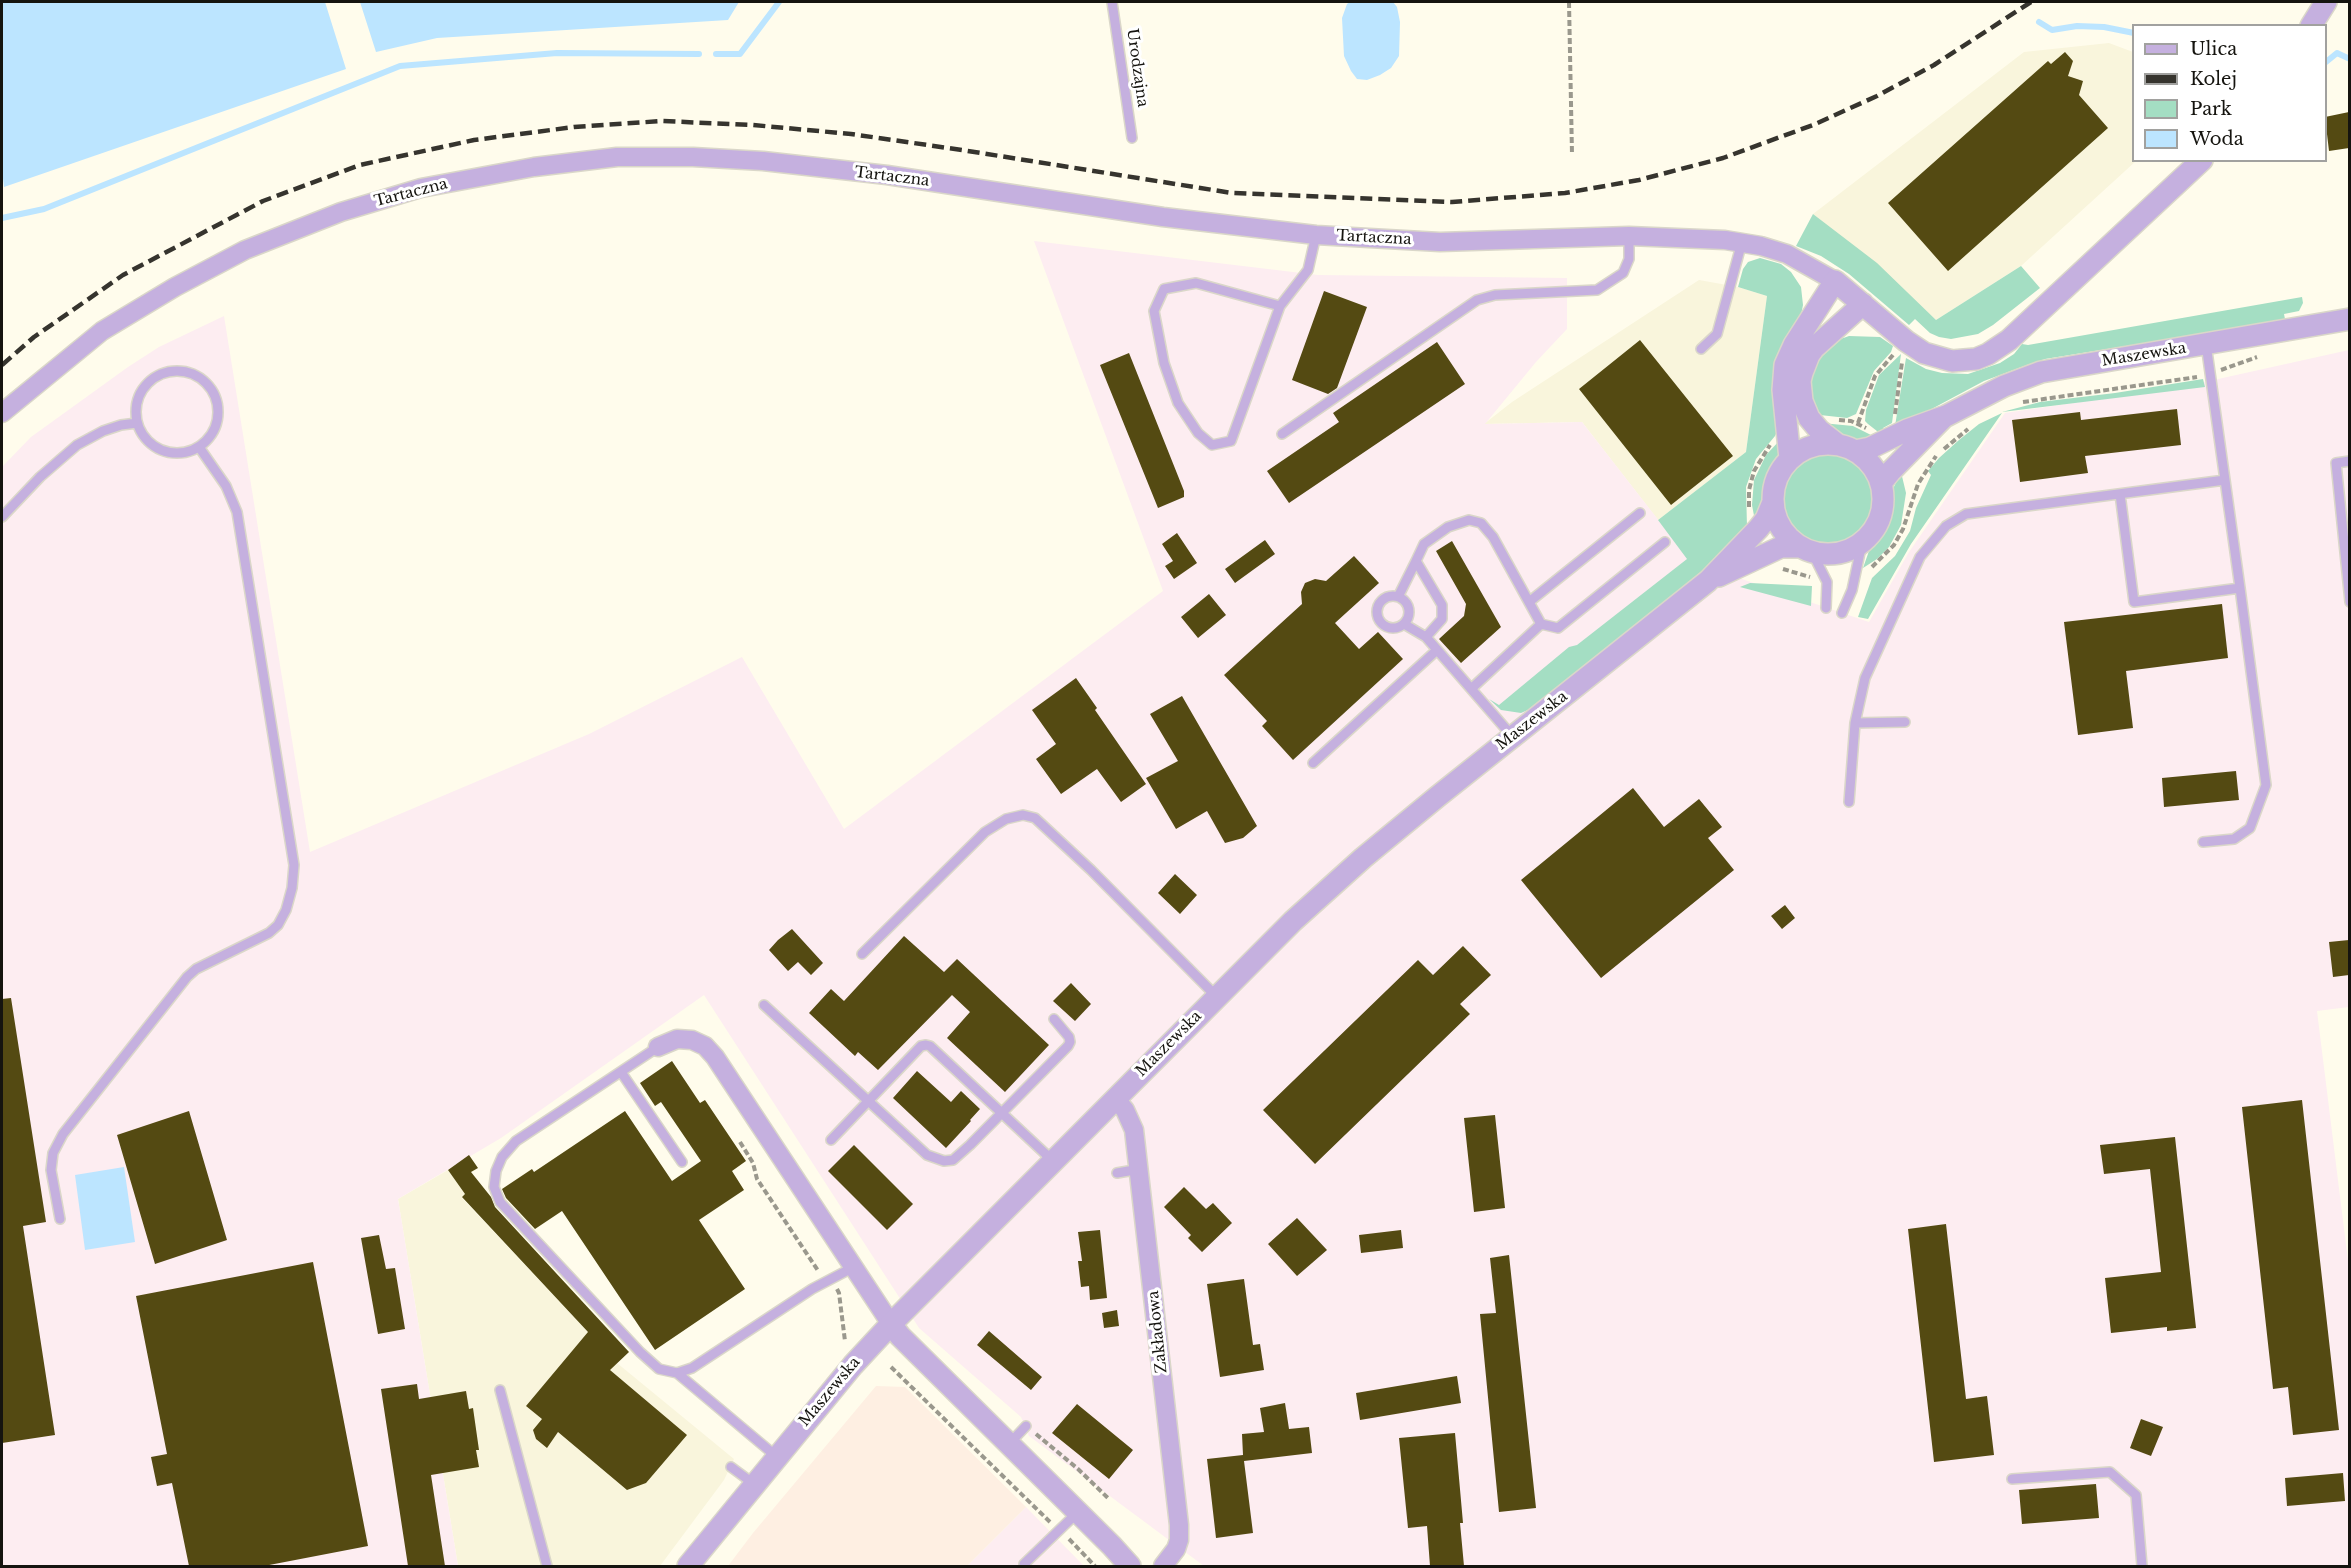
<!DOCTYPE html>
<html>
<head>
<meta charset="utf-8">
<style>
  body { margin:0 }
  #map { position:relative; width:2351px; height:1568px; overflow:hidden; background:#fffcec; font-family:"Libre Baskerville",serif }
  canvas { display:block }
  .frame { position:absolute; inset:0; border:3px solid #15140f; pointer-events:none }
  .legend { position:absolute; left:2132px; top:24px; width:195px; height:138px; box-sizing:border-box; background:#fff; border:2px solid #a1a19f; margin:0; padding:8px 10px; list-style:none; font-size:18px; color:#15140f }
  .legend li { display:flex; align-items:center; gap:12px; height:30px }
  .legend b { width:30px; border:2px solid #a1a19f }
</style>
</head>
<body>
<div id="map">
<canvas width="2351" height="1568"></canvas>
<div class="frame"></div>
<ul class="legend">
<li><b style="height:8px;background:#c5b0df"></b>Ulica</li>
<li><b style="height:8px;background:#36342e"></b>Kolej</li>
<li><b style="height:16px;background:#a4dec3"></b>Park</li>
<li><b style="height:16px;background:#bce5ff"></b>Woda</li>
</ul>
</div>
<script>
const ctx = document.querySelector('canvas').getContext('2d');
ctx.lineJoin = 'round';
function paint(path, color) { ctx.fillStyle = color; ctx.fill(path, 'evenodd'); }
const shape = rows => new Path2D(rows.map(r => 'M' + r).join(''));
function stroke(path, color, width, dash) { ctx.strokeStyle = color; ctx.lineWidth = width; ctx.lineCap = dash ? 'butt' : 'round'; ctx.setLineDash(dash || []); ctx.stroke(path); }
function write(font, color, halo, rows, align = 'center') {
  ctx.font = font + ' "Libre Baskerville",serif'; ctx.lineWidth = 6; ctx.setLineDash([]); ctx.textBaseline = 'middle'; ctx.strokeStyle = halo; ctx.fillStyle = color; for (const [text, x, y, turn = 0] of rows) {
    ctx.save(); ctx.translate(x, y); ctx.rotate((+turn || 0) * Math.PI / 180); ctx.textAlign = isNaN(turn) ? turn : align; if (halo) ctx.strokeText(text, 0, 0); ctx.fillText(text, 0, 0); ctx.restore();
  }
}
paint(shape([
  [2109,43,2133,52,2134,160,2136,161,2021,266,1936,320,1813,214,2024,52],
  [1699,280,1738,287,1767,296,1746,452,1658,520,1582,422,1484,424,1512,402],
  [448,1170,465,1194,462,1198,617,1363,734,1459,724,1480,660,1566,458,1566,398,1199]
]), '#f9f5dc');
paint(shape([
  [1034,241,1318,275,1567,278,1567,329,1536,362,1485,424,1582,422,1688,558,1736,577,1869,622,1909,552,2005,413,2182,387,2349,350,2349,1007,2317,1011,2350,1277,2349,1566,1204,1566,1029,1436,1021,1417,919,1328,704,995,501,1138,398,1199,458,1566,2,1566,2,467,31,437,128,367,159,347,224,316,310,852,589,734,742,657,844,829,1163,591],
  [1026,1507,1084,1566,967,1566]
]), '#fdedf1');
paint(shape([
  [876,1386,905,1387,1026,1507,967,1566,728,1566,753,1533]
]), '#feefe2');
paint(shape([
  [1813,214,1877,263,1936,320,2021,266,2040,288,1993,325,1978,334,1951,339,1939,337,1930,333,1915,319,1909,325,1849,274,1821,256,1796,246],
  [1760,258,1781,264,1791,272,1801,287,1803,305,1778,429,1775,436,1756,459,1746,487,1747,527,1702,571,1537,706,1521,713,1501,710,1489,699,1499,705,1569,647,1577,645,1687,559,1658,520,1746,452,1767,296,1738,287,1743,269,1748,262],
  [2302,297,2303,303,2299,311,2284,314,2285,319,2281,321,2045,359,2027,365,1984,381,1896,428,1895,426,1906,358,1926,369,1942,373,1968,374,2000,363,2014,354,2022,344,2028,345],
  [1849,336,1880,337,1893,346,1891,352,1874,371,1856,414,1847,418,1820,415,1810,400,1808,387,1815,361,1835,341],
  [1901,354,1892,423,1883,428,1886,433,1882,435,1868,424,1865,421,1866,410,1879,375],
  [2203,379,2205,387,2002,412,2040,402,2115,393],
  [2002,413,1911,544,1868,619,1858,617,1872,578,1895,556,1910,531,1916,508,1931,475,1928,471,1939,458,1959,440,1979,424],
  [1822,423,1853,426,1875,437,1868,439,1849,439],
  [1781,439,1779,457,1755,521,1752,505,1754,480,1766,455],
  '1784 499a45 45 0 1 1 90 0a45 45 0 1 1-90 0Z',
  [1901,472,1906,493,1901,525,1889,547,1877,559,1863,568,1869,551,1887,520,1892,491],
  [1750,583,1812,586,1811,606,1740,587]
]), '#a4dec3');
paint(shape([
  [2,2,325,2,346,69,4,187,2,170],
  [360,2,739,2,728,20,437,38,376,52],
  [1350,2,1393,2,1397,7,1400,22,1399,56,1391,68,1380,75,1367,80,1357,79,1351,71,1344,56,1342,18,1347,4],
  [124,1167,135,1242,85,1250,75,1175]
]), '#bce5ff');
stroke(shape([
  [2039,22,2052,30,2077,26,2104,27,2134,33],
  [716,54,740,54,779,2],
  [2326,62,2337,53,2350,59],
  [2,218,44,209,400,66,557,53,699,54]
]), '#bce5ff', 6);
paint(shape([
  [2065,52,2073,61,2068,76,2083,81,2079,95,2108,128,1948,271,1888,203,2048,61,2051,64],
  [2349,112,2349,148,2329,151,2325,117],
  [1324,291,1367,307,1337,388,1328,394,1292,380],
  [1640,340,1733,456,1671,505,1579,389],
  [1437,342,1465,384,1289,503,1267,471,1339,422,1333,413],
  [1129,353,1184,491,1184,497,1158,508,1100,365],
  [2177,409,2181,445,2085,456,2088,473,2020,482,2012,420,2080,412,2081,420],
  [1177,533,1197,563,1174,579,1165,566,1173,561,1162,544],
  [1265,540,1275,554,1235,583,1225,569],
  [1452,541,1501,627,1461,663,1439,639,1464,616,1466,604,1436,551],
  [1354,556,1379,583,1335,623,1359,649,1378,632,1403,659,1293,760,1262,726,1267,721,1224,675,1302,604,1301,592,1305,583,1315,579,1326,581],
  [1209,594,1226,615,1198,638,1181,617],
  [2222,604,2228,658,2126,671,2133,728,2078,735,2064,622],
  [1076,678,1097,708,1095,710,1146,784,1121,802,1097,769,1061,794,1036,759,1056,744,1032,710],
  [1182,696,1257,826,1243,838,1225,843,1207,811,1176,829,1146,778,1178,761,1150,714],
  [2236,771,2239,800,2164,807,2162,778],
  [1633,788,1664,827,1699,799,1722,827,1708,838,1734,870,1601,978,1521,880],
  [1175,874,1197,895,1180,914,1158,893],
  [1785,905,1795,918,1782,929,1771,916],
  [792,929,823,963,811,975,798,962,788,971,769,950,778,940],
  [904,936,944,972,957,959,1049,1045,1005,1092,947,1038,970,1012,952,995,878,1070,858,1052,855,1056,809,1013,831,989,844,1001],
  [2349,940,2349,975,2333,977,2329,942],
  [1463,946,1491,975,1460,1004,1470,1014,1315,1164,1263,1110,1418,960,1433,975],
  [1071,983,1091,1004,1075,1021,1053,1001],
  [11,998,46,1222,23,1226,55,1435,2,1443,2,999],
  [672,1061,700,1103,705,1100,746,1161,732,1171,744,1190,699,1220,745,1289,655,1350,562,1211,535,1229,506,1198,502,1189,532,1169,534,1172,625,1111,672,1181,701,1161,661,1102,655,1106,640,1083],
  [917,1071,951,1102,961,1091,980,1109,970,1120,971,1121,946,1148,893,1098],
  [2302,1100,2339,1430,2293,1435,2288,1387,2273,1389,2242,1107],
  [189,1111,227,1240,155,1264,117,1135],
  [1495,1115,1505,1208,1474,1212,1464,1118],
  [2175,1137,2196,1328,2167,1331,2167,1327,2111,1333,2105,1278,2161,1272,2150,1169,2104,1174,2100,1145],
  [854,1145,913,1204,887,1230,828,1171],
  [469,1155,478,1168,471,1172,491,1197,495,1207,629,1352,610,1370,687,1435,646,1483,627,1490,558,1432,547,1448,536,1439,533,1430,542,1419,526,1406,588,1332,462,1197,465,1194,448,1170],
  [1184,1187,1206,1209,1213,1203,1232,1223,1202,1252,1188,1238,1191,1235,1164,1207],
  [1297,1218,1327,1250,1297,1276,1268,1244],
  [1946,1224,1966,1399,1987,1396,1994,1455,1934,1462,1908,1229],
  [1100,1230,1107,1298,1090,1300,1089,1286,1081,1287,1078,1261,1082,1261,1078,1232],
  [1401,1230,1403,1248,1361,1253,1359,1235],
  [379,1235,386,1269,395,1268,405,1329,378,1334,361,1238],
  [1509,1255,1536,1508,1499,1512,1480,1314,1496,1313,1490,1258],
  [313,1262,368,1546,264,1566,189,1566,172,1483,157,1486,151,1457,167,1454,136,1296],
  [1244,1279,1253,1345,1260,1344,1264,1370,1220,1377,1207,1284],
  [1117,1310,1119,1326,1104,1328,1102,1313],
  [989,1331,1042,1377,1031,1390,977,1345],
  [1457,1376,1461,1403,1360,1420,1356,1393],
  [417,1384,419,1399,466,1391,469,1409,473,1408,479,1450,476,1450,479,1467,431,1475,445,1566,408,1566,381,1389],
  [1285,1403,1289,1429,1309,1427,1312,1453,1244,1461,1253,1533,1216,1538,1207,1459,1243,1455,1242,1434,1264,1432,1260,1408],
  [1077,1404,1133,1450,1109,1479,1052,1433],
  [2141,1419,2163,1427,2151,1456,2130,1448],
  [1455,1433,1463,1523,1460,1523,1464,1566,1430,1566,1427,1526,1408,1528,1399,1438],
  [2343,1473,2345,1501,2287,1506,2285,1478],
  [2096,1484,2099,1518,2022,1524,2019,1490]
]), '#544a12');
const service = shape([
  [1112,2,1132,138],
  [1280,306,1196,283,1164,289,1154,311,1164,363,1178,403,1198,433,1212,445,1231,441,1280,306,1308,270,1316,235],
  [1701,349,1717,334,1742,242],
  '136 412a41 41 0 1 1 82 0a41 41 0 1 1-82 0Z',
  [1282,434,1477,300,1495,295,1597,290,1623,273,1629,259,1629,236],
  [2350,461,2336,463,2350,602],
  [2120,494,2134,602,2240,588,2225,480],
  [2,517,40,477,77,445,103,431,121,425,137,423],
  [1812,552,1827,582,1826,608],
  '1377 612a16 16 0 1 1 32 0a16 16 0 1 1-32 0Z',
  [1398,597,1416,561],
  [1529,602,1640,513],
  [1842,613,1852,590,1862,543],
  [1404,624,1426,637],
  [1541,624,1558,628,1665,542],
  [1471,689,1541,624,1493,537,1481,523,1469,520,1448,527,1424,544,1416,561,1442,605,1442,619,1426,637,1512,736],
  [1855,723,1905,722],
  [1313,763,1437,650],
  [1849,802,1855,723,1865,678,1920,557,1946,526,1966,514,2225,480,2206,344],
  [2203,842,2234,839,2250,828,2266,785,2240,588],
  [862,954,985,832,1006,819,1023,815,1035,818,1091,870,1217,997],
  [764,1005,927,1155,944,1161,953,1160,970,1145,1068,1046,1070,1042,1069,1037,1054,1019],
  [658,1047,516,1141,502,1157,496,1171,494,1187,500,1202,640,1352,659,1369,677,1373,692,1368,812,1289,852,1268],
  [621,1072,682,1162],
  [831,1140,921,1046,926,1045,930,1046,1052,1160],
  [1117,1173,1140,1169],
  [60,1219,51,1170,53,1153,63,1134,187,977,196,969,269,933,278,925,286,910,292,888,294,865,237,512,226,486,199,447],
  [677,1373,777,1457],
  [500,1390,547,1566],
  [1009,1444,1026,1426],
  [731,1467,754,1484],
  [2012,1479,2110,1472,2136,1495,2142,1566],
  [1026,1566,1024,1564,1078,1512]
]);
const minor = shape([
  [2,413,102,331,175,287,245,250,341,212,421,188,534,167,617,157,693,157,763,161,887,175,1163,217,1316,235,1440,242,1629,236,1725,240,1761,246,1787,254,1835,281],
  [658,1047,677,1039,692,1040,705,1046,715,1057,891,1324],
  [1115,1098,1125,1110,1134,1130,1179,1525,1179,1540,1176,1549,1163,1566]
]);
const tertiary = shape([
  [2311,26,2326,2],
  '1773 499a55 55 0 1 1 110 0a55 55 0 1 1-110 0Z',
  [1837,444,1819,430,1809,418,1802,401,1800,381,1802,373,1809,355,1814,348,1863,304],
  [1855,451,1870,448,1907,430,1946,416,2004,386,2041,372,2350,319],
  [1790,459,1783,390,1785,365,1794,345,1835,281,1906,341,1924,353,1952,361,1976,359,1988,354,2009,340,2202,160],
  [1881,483,1890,472,1943,418],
  [1719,576,1781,547,1800,547],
  [891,1324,900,1336,1112,1546,1130,1566],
  [688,1566,853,1365,891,1324,1293,921,1363,858,1437,797,1708,581,1758,529,1766,519,1773,502]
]);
stroke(service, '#dad7c9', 12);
stroke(minor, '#dad7c9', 21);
stroke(tertiary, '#dad7c9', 24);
stroke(shape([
  [1569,2,1572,154],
  [2221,370,2257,357],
  [2023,402,2197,377],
  [1895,414,1902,362],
  [1839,420,1851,421,1866,428],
  [1858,423,1875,376,1893,355],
  [1944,449,1968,429],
  [1749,507,1749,490,1754,471,1770,445],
  [1872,567,1894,545,1903,529,1918,484,1936,456],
  [1783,569,1810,577],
  [740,1142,753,1163,757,1179,819,1272],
  [837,1289,839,1293,845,1341],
  [891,1367,1050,1522],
  [1036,1434,1078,1469,1109,1499],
  [1069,1539,1095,1566]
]), '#9a988d', 4, [6, 3]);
stroke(service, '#c5b0df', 9);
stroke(minor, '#c5b0df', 18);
stroke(tertiary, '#c5b0df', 21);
stroke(shape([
  [2,365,34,337,123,275,263,201,360,165,474,140,574,127,662,121,753,125,851,134,962,150,1232,193,1452,202,1565,193,1639,180,1723,158,1813,125,1877,96,1934,65,2031,2]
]), '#36342e', 4.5, [12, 6]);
write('15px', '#15140f', '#fff', [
  ["Urodzajna",1137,68,82],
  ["Tartaczna",892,177,7],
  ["Tartaczna",411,193,-14],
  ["Tartaczna",1374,238,3],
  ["Maszewska",2144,355,-9],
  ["Maszewska",1532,721,-38],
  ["Maszewska",1169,1044,-45],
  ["Zakładowa",1158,1332,-96],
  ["Maszewska",830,1392,-50]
]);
</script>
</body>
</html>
